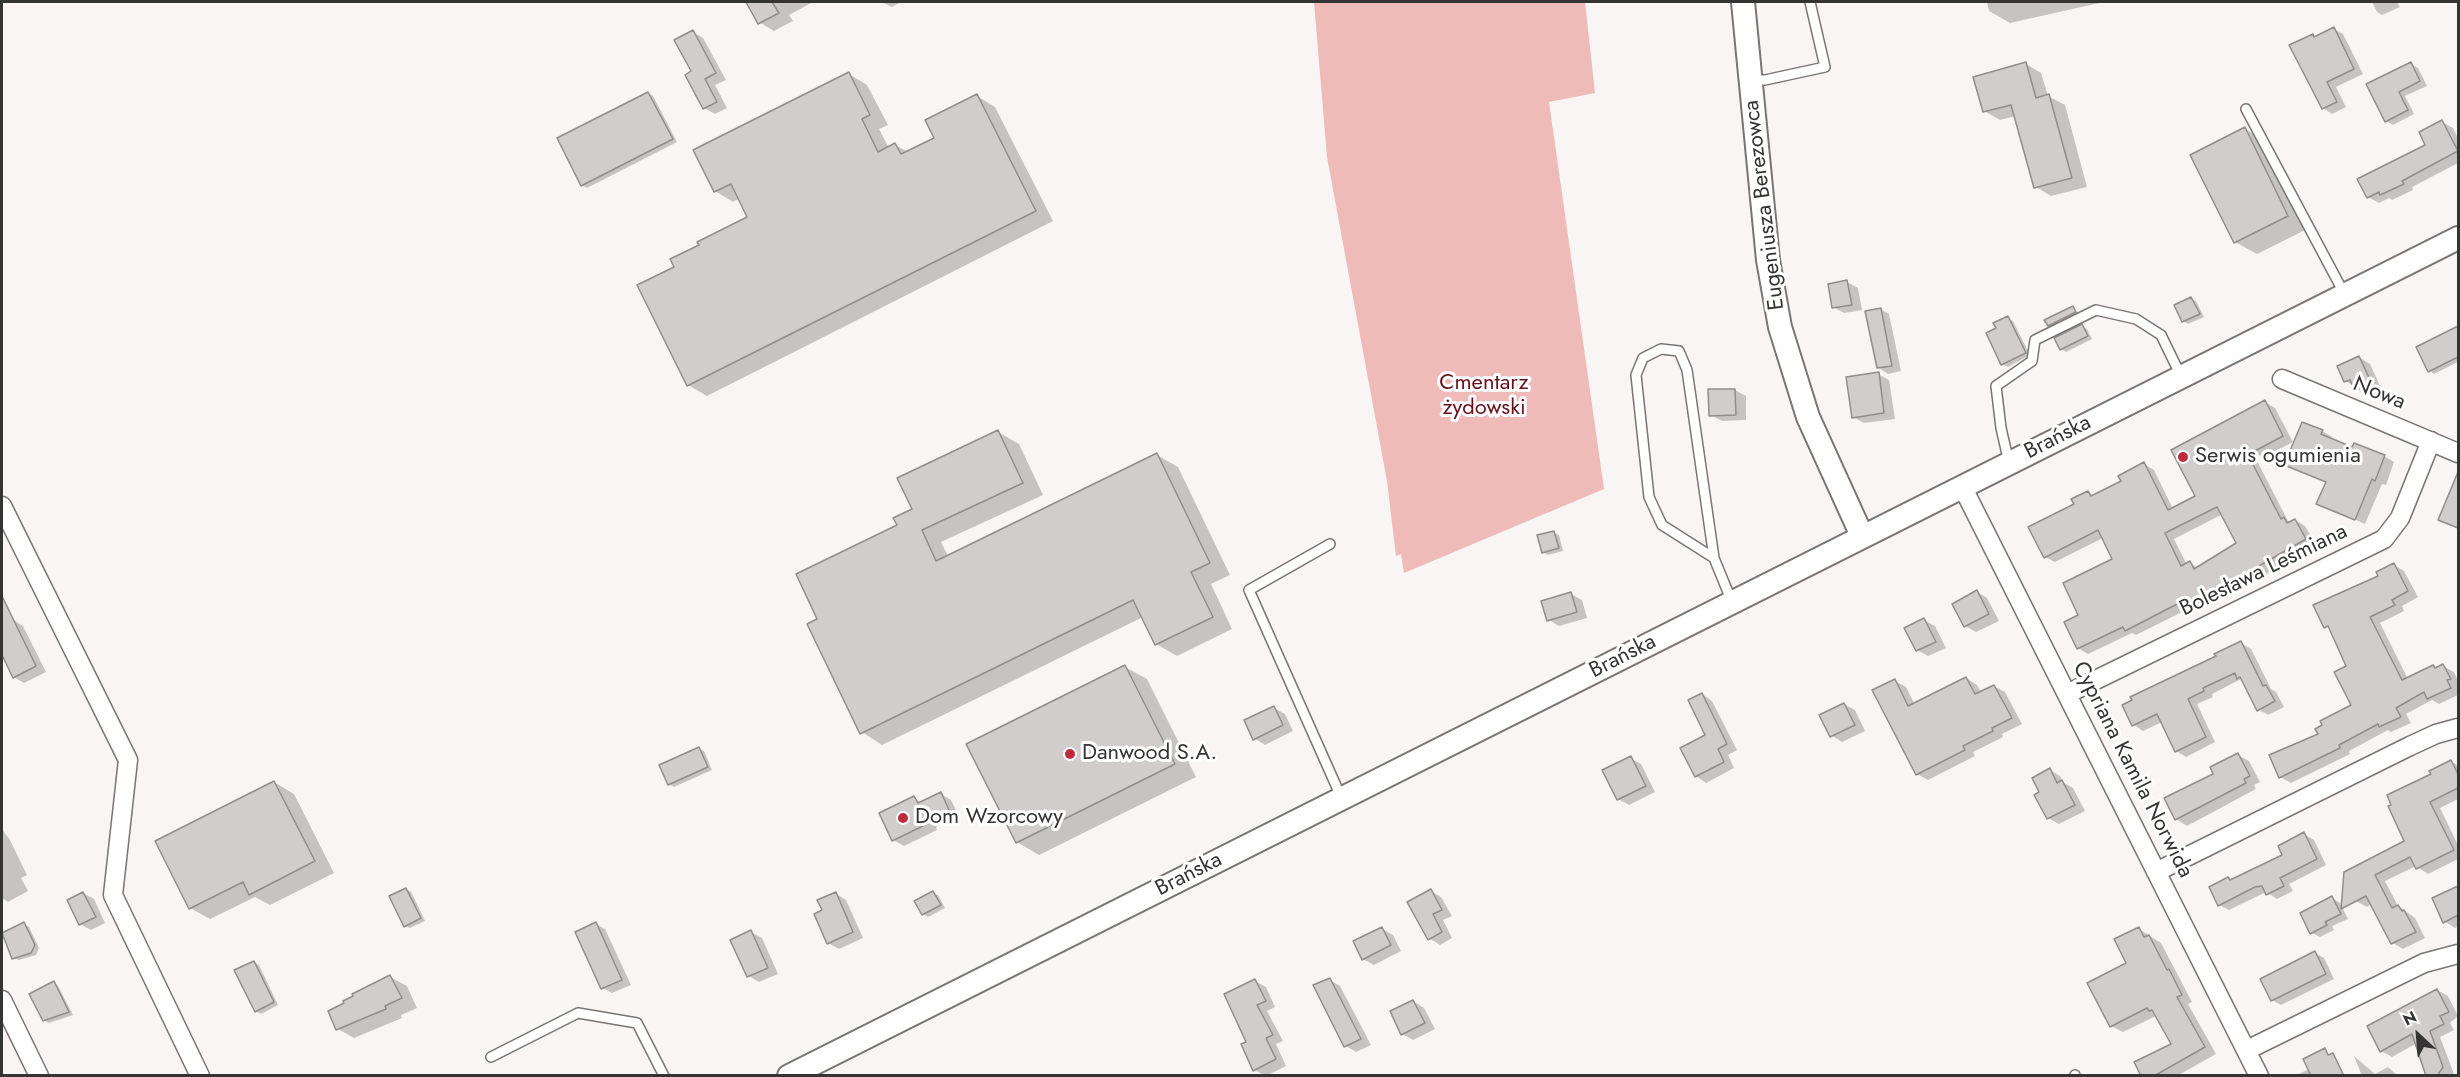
<!DOCTYPE html>
<html>
<head>
<meta charset="utf-8">
<style>
  body { margin:0 }
  #map { position:relative; width:2460px; height:1077px; overflow:hidden; background:#f8f5f4; font-family:Jost,sans-serif }
  canvas { display:block }
  .frame { position:absolute; inset:0; border:3px solid #353434; pointer-events:none }
  .north { position:absolute; left:2388px; top:1005px; width:60px; height:60px; -webkit-text-stroke:4px #fff; paint-order:stroke; rotate:334deg; font-size:16px; font-weight:700; line-height:24px; text-align:center; color:#353434 }
  .north::after { content:''; display:block; margin:auto; width:21px; height:27px; background:#353434; clip-path:polygon(50% 0,100% 100%,50% 72%,0 100%) }
</style>
</head>
<body>
<div id="map">
<canvas width="2460" height="1077"></canvas>
<div class="frame"></div>
<div class="north">N</div>
</div>
<script>
const ctx = document.querySelector('canvas').getContext('2d');
ctx.lineJoin = 'round';
function paint(path, color) { ctx.fillStyle = color; ctx.fill(path, 'evenodd'); }
const shape = rows => new Path2D(rows.map(r => 'M' + r).join(''));
function stroke(path, color, width, dash) { ctx.strokeStyle = color; ctx.lineWidth = width; ctx.lineCap = dash ? 'butt' : 'round'; ctx.setLineDash(dash || []); ctx.stroke(path); }
function write(font, color, halo, rows, align = 'center') {
  ctx.font = font + ' Jost,sans-serif'; ctx.lineWidth = 6; ctx.setLineDash([]); ctx.textBaseline = 'middle'; ctx.strokeStyle = halo; ctx.fillStyle = color; for (const [text, x, y, turn = 0] of rows) {
    ctx.save(); ctx.translate(x, y); ctx.rotate((+turn || 0) * Math.PI / 180); ctx.textAlign = isNaN(turn) ? turn : align; if (halo) ctx.strokeText(text, 0, 0); ctx.fillText(text, 0, 0); ctx.restore();
  }
}
paint(shape([
  [1314,2,1585,2,1595,93,1549,102,1604,489,1404,573,1401,554,1396,556,1387,481,1327,157]
]), '#eebbb9');
paint(shape([
  [748,2,813,2,789,15,793,21,774,31,759,22],
  [882,2,901,2,892,7],
  [1987,2,2104,2,2010,23,1989,11],
  [2372,2,2397,2,2400,7,2382,15,2377,12],
  [2334,29,2343,34,2363,74,2336,87,2346,107,2332,114,2323,108,2313,36,2316,38],
  [693,32,703,38,726,80,715,85,727,108,715,114,704,108,693,72],
  [2026,64,2041,73,2048,96,2065,105,2087,187,2051,196,2036,187,2016,116,2000,120,1984,111],
  [2411,64,2418,68,2427,86,2405,96,2414,114,2393,125,2386,121],
  [849,74,867,85,888,125,879,129,889,148,895,145,908,152,936,139,977,96,995,107,1053,221,707,396,688,385,676,268,749,217,740,198,733,202,715,191],
  [648,93,653,96,677,142,587,188,582,185],
  [2442,122,2453,128,2458,138,2458,163,2412,187,2413,190,2392,200,2389,198,2379,203,2368,197,2427,145],
  [2245,129,2267,142,2309,228,2257,254,2235,242],
  [1847,282,1858,288,1862,310,1844,313,1833,307],
  [2191,299,2196,301,2204,317,2188,324,2183,321],
  [2073,308,2080,315,2054,328,2049,325],
  [1880,309,1889,314,1901,371,1888,374,1879,368,1867,312],
  [2008,318,2013,321,2030,355,2008,367,2003,364,1998,329],
  [2082,326,2087,329,2092,339,2066,352,2061,349],
  [2458,326,2458,362,2434,374,2430,371,2418,347],
  [2359,357,2370,364,2381,388,2366,395,2346,381],
  [1878,374,1889,380,1895,419,1864,423,1853,417],
  [1735,390,1746,396,1746,420,1722,421,1711,415,1710,391],
  [2265,402,2275,408,2293,442,2264,457,2253,453,2288,521,2291,523,2295,520,2305,526,2316,545,2267,573,2268,574,2197,610,2192,607,2136,635,2132,633,2088,654,2078,648,2080,616,2114,559,2103,538,2055,562,2045,557,2076,504,2088,493,2094,496,2123,482,2144,464,2154,470,2173,509,2197,497],
  [2223,514,2238,544,2198,568,2190,563,2187,565,2174,539],
  [2322,431,2332,437,2331,440,2353,449,2384,456,2394,462,2386,485,2382,484,2365,524,2318,503,2327,483,2286,464],
  [998,432,1019,444,1043,495,941,542,948,556,1157,455,1178,467,1230,575,1211,584,1232,629,1177,656,1156,644,1143,617,882,745,862,732,819,619,914,509],
  [2456,482,2458,483,2458,529,2440,519],
  [1554,533,1559,535,1563,551,1548,555,1543,552],
  [2394,565,2404,571,2418,597,2402,606,2404,611,2380,623,2408,679,2433,667,2437,669,2443,666,2454,672,2458,681,2458,695,2439,704,2432,700,2406,714,2411,723,2391,732,2388,730,2349,751,2350,754,2291,783,2280,777,2320,734,2353,705,2348,666,2331,629,2326,626],
  [1977,592,1987,598,1999,621,1976,632,1965,626],
  [1571,594,1582,600,1587,618,1559,626,1549,620],
  [12,619,23,626,46,672,24,683,14,677,2,652,2,625],
  [1924,620,1935,626,1946,648,1928,656,1917,650],
  [2241,643,2251,649,2271,689,2276,692,2284,707,2268,715,2258,709,2241,679,2212,694,2213,697,2197,704,2215,742,2186,757,2176,751,2162,722,2143,731,2134,725,2124,706],
  [1125,667,1147,679,1196,777,1039,855,1017,842],
  [1966,678,1977,685,1981,693,1994,686,2005,692,2022,724,2002,734,2003,737,1973,752,1975,756,1928,780,1917,774,1895,681,1906,687,1915,705],
  [1702,694,1712,701,1737,750,1728,755,1734,768,1706,783,1696,776,1707,736],
  [1844,704,1855,710,1865,731,1842,742,1831,735],
  [1274,708,1285,714,1293,731,1265,745,1254,738],
  [699,749,704,751,712,770,674,787,669,784],
  [2238,755,2249,761,2260,782,2254,785,2256,789,2187,826,2176,819,2166,798,2215,774],
  [1630,758,1641,764,1655,792,1629,805,1618,799],
  [2451,761,2458,766,2458,799,2440,808,2458,845,2458,859,2428,874,2416,866,2385,881,2398,906,2415,918,2425,938,2403,949,2393,943,2373,903,2367,907,2356,901,2343,874,2406,841,2433,775],
  [2050,770,2060,776,2064,783,2073,788,2085,811,2059,824,2048,818,2041,793],
  [274,782,294,794,334,873,270,905,255,897,210,919,190,908],
  [941,794,951,800,959,816,936,827,937,830,904,846,893,840,914,798,922,803],
  [2,829,10,840,27,875,21,878,28,891,8,902,2,898],
  [2304,834,2314,840,2326,865,2289,884,2293,891,2277,899,2266,892,2229,910,2219,905,2232,881,2284,855],
  [2457,888,2458,926,2455,928,2444,921],
  [406,889,411,892,425,921,410,928,405,926],
  [1431,891,1441,897,1452,916,1443,920,1452,938,1440,945,1429,938],
  [83,893,94,899,105,923,91,930,80,924],
  [835,893,846,900,863,938,839,949,828,943,824,911],
  [933,893,938,895,945,908,928,917,923,914],
  [2332,898,2340,903,2348,919,2332,926,2334,930,2320,937,2312,933],
  [24,924,29,927,39,948,36,955,19,960,14,958,2,934],
  [596,924,605,929,631,985,612,993,603,988],
  [1382,929,1393,935,1401,951,1374,965,1363,959],
  [2139,929,2161,943,2192,1002,2188,1004,2216,1054,2177,1076,2143,1076,2173,1045,2156,1016,2123,1032,2111,1026],
  [751,932,762,938,778,974,759,982,749,976],
  [2315,953,2324,958,2334,979,2281,1005,2272,1000],
  [254,962,259,965,278,1005,261,1014,256,1011],
  [390,977,407,986,417,1008,401,1015,402,1018,354,1038,338,1029],
  [1330,980,1340,986,1371,1045,1356,1052,1346,1046],
  [1255,981,1266,987,1275,1007,1267,1011,1283,1041,1276,1044,1286,1066,1266,1076,1255,1070,1248,1042],
  [54,983,58,986,73,1015,49,1023,44,1020],
  [2437,990,2448,996,2458,1016,2450,1023,2454,1030,2440,1037,2454,1074,2452,1076,2428,1076,2417,1043,2392,1057,2381,1051],
  [1413,1001,1424,1008,1435,1029,1413,1040,1402,1034],
  [2354,1056,2375,1074,2388,1067,2398,1076,2362,1076],
  [2319,1064,2333,1076,2300,1076,2299,1074]
]), '#0003');
const building = shape([
  [746,2,772,2,779,13,758,24,746,2],
  [2334,27,2354,69,2327,82,2337,102,2322,109,2289,45,2313,34,2314,37,2334,27],
  [693,30,716,73,705,79,717,102,703,109,685,75,691,71,674,40,693,30],
  [2026,62,2036,98,2049,94,2072,178,2034,188,2011,105,1983,112,1973,77,2026,62],
  [2411,62,2420,81,2399,92,2408,110,2385,122,2366,84,2411,62],
  [849,72,870,115,862,119,878,152,895,143,901,154,934,138,925,120,977,94,1036,211,687,386,637,285,674,267,670,259,699,245,697,242,747,217,731,184,714,192,693,150,849,72],
  [648,92,673,139,581,186,557,138,648,92],
  [2442,120,2458,151,2402,181,2404,184,2380,195,2379,192,2367,198,2357,179,2425,145,2419,132,2442,120],
  [2245,127,2288,216,2234,243,2190,155,2245,127],
  [1847,280,1852,305,1832,308,1828,284,1847,280],
  [2191,297,2200,314,2182,322,2174,305,2191,297],
  [2073,306,2076,312,2048,326,2044,320,2073,306],
  [1881,308,1892,366,1877,368,1865,311,1881,308],
  [2008,316,2026,353,2001,365,1986,333,1996,328,1993,323,2008,316],
  [2082,324,2088,336,2060,350,2054,338,2082,324],
  [2458,326,2458,357,2428,372,2416,347,2458,326],
  [2359,356,2371,382,2355,390,2350,380,2344,382,2337,366,2359,356],
  [1879,372,1884,413,1852,418,1846,377,1879,372],
  [1708,389,1735,389,1736,415,1709,416,1708,389],
  [2265,400,2283,436,2253,452,2245,449,2281,519,2284,517,2287,523,2295,519,2306,539,2257,567,2258,569,2185,605,2183,601,2125,631,2123,627,2077,649,2064,622,2078,615,2063,583,2112,559,2098,530,2044,558,2028,527,2074,504,2071,499,2088,491,2091,496,2121,481,2118,476,2144,462,2168,510,2195,496,2171,450,2265,400],
  [2217,507,2236,543,2194,569,2190,561,2181,566,2165,533,2217,507],
  [2302,422,2323,430,2321,434,2352,447,2354,443,2385,455,2375,481,2372,479,2355,520,2316,504,2326,482,2284,465,2302,422],
  [998,430,1023,483,922,530,936,561,1157,453,1210,563,1191,572,1213,617,1155,645,1133,600,860,734,807,624,817,619,796,574,897,525,893,518,912,509,897,478,998,430],
  [2458,472,2458,528,2438,520,2458,472],
  [1554,531,1559,548,1542,553,1537,535,1554,531],
  [2394,563,2408,591,2392,600,2395,605,2370,617,2402,680,2433,665,2435,668,2443,664,2451,679,2447,680,2451,688,2427,699,2424,692,2396,708,2401,717,2379,727,2378,724,2339,745,2340,748,2279,778,2269,755,2318,734,2315,729,2322,725,2320,721,2351,705,2334,672,2346,666,2328,626,2324,628,2313,605,2378,576,2376,572,2394,563],
  [1977,590,1989,614,1964,627,1952,604,1977,590],
  [1571,592,1577,612,1547,621,1541,601,1571,592],
  [2,596,36,666,13,678,2,655,2,596],
  [1924,618,1936,642,1916,651,1904,628,1924,618],
  [2241,641,2263,686,2266,685,2275,701,2257,711,2240,677,2237,679,2235,673,2203,688,2204,691,2188,699,2206,737,2175,752,2157,714,2132,726,2122,705,2132,700,2130,697,2216,656,2214,654,2241,641],
  [1125,665,1175,764,1016,843,966,744,1125,665],
  [1966,677,1975,694,1994,685,2012,718,1992,728,1993,731,1963,746,1965,750,1916,775,1872,690,1895,679,1908,706,1966,677],
  [1702,693,1727,744,1718,749,1724,762,1695,777,1680,748,1705,735,1688,700,1702,693],
  [1844,703,1855,725,1830,737,1819,715,1844,703],
  [1274,706,1283,725,1253,740,1244,720,1274,706],
  [699,747,708,767,668,785,659,765,699,747],
  [2238,753,2250,776,2244,779,2246,783,2175,820,2164,798,2213,774,2210,767,2238,753],
  [1631,756,1646,786,1617,800,1602,770,1631,756],
  [2451,760,2458,774,2458,788,2430,802,2454,850,2416,869,2410,857,2375,875,2392,908,2398,905,2402,911,2404,910,2416,932,2391,944,2366,896,2341,909,2344,872,2404,841,2388,806,2391,805,2387,795,2431,774,2429,771,2451,760],
  [2050,768,2057,783,2062,780,2075,805,2047,819,2034,795,2039,792,2032,778,2050,768],
  [274,781,315,861,249,895,243,882,189,909,155,841,274,781],
  [941,792,949,810,926,821,927,824,892,841,879,813,914,796,918,803,941,792],
  [2304,832,2317,859,2280,878,2284,886,2266,895,2262,886,2255,887,2218,906,2209,887,2228,877,2230,880,2282,855,2278,846,2304,832],
  [2458,886,2458,915,2443,923,2432,898,2458,886],
  [406,888,421,918,404,927,389,896,406,888],
  [1431,889,1442,910,1433,914,1442,932,1428,940,1407,902,1431,889],
  [933,891,941,905,922,915,914,901,933,891],
  [83,892,96,917,79,925,67,900,83,892],
  [836,892,853,932,827,944,814,914,822,910,817,900,836,892],
  [2332,896,2341,914,2325,922,2327,925,2310,934,2300,913,2332,896],
  [24,922,35,945,31,953,12,959,2,933,24,922],
  [596,922,622,980,601,989,575,932,596,922],
  [1382,927,1391,945,1362,960,1353,941,1382,927],
  [2139,927,2144,937,2149,935,2167,970,2169,969,2182,995,2177,997,2205,1047,2154,1076,2141,1076,2134,1062,2171,1044,2152,1010,2149,1011,2147,1008,2110,1027,2087,983,2126,963,2114,939,2139,927],
  [751,930,768,968,747,977,730,940,751,930],
  [2315,951,2326,974,2271,1001,2260,979,2315,951],
  [254,961,274,1002,255,1012,234,970,254,961],
  [390,975,402,998,385,1006,386,1009,336,1030,328,1011,344,1003,343,1001,353,996,352,994,390,975],
  [1330,978,1361,1039,1344,1047,1313,985,1330,978],
  [1255,979,1266,1001,1257,1005,1273,1035,1266,1038,1276,1059,1253,1071,1241,1044,1246,1042,1224,994,1255,979],
  [54,981,69,1012,43,1021,29,994,54,981],
  [2437,989,2449,1012,2440,1016,2444,1024,2430,1031,2443,1067,2437,1076,2426,1076,2412,1034,2380,1052,2367,1026,2437,989],
  [1413,1000,1425,1023,1401,1035,1390,1011,1413,1000],
  [2325,1048,2328,1055,2333,1053,2344,1076,2311,1076,2303,1059,2325,1048]
]);
paint(building, '#d0cdcc');
stroke(building, '#908d8d', 1.5);
const service = shape([
  [1750,80,1765,80,1825,67,1810,2],
  [2246,109,2345,295],
  [2009,463,2001,428,1996,386,2032,361,2035,340,2096,310,2136,319,2161,335,2181,376],
  [1330,544,1249,590,1342,799],
  [1714,558,1662,525,1649,497,1636,375,1643,358,1661,349,1679,351,1687,370,1714,558,1732,602],
  [491,1057,578,1013,637,1023,664,1076],
  [2075,1075,2075,1076]
]);
const minor = shape([
  [2282,379,2458,453],
  [1962,486,2259,1076],
  [2,506,128,760,113,895,200,1076],
  [2067,694,2384,539,2400,518,2431,441],
  [2156,872,2410,746,2436,734,2458,728],
  [2,1000,39,1076],
  [2247,1050,2424,963,2458,954]
]);
const tertiary = shape([
  [1743,2,1768,260,1780,327,1808,417,1862,536],
  [789,1076,2458,238]
]);
stroke(service, '#797575', 12);
stroke(minor, '#797575', 21);
stroke(tertiary, '#797575', 26);
stroke(service, '#fff', 9);
stroke(minor, '#fff', 18);
stroke(tertiary, '#fff', 22);
for (const [x, y, r, color] of [
  [2183,457,6,"#bc2c3b"],
  [1070,754,6,"#bc2c3b"],
  [903,818,6,"#bc2c3b"]
]) { const dot = new Path2D(); dot.arc(x, y, r, 0, 2 * Math.PI); ctx.fillStyle = color; ctx.fill(dot); stroke(dot, '#fff', 2); }
write('22px', '#353434', '#fff', [
  ["Eugeniusza Berezowca",1765,205,-97],
  ["Nowa",2379,394,22],
  ["Brańska",2058,438,-27],
  ["Bolesława Leśmiana",2264,571,-26],
  ["Brańska",1623,657,-27],
  ["Cypriana Kamila Norwida",2132,770,63],
  ["Brańska",1189,875,-27]
]);
write('22px', '#67111b', '#fff', [
  ["Cmentarz",1484,384],
  ["żydowski",1484,409]
]);
write('22px', '#353434', '#fff', [
  ["Serwis ogumienia",2195,457],
  ["Danwood S.A.",1082,754],
  ["Dom Wzorcowy",915,818]
], 'left');
</script>
</body>
</html>
